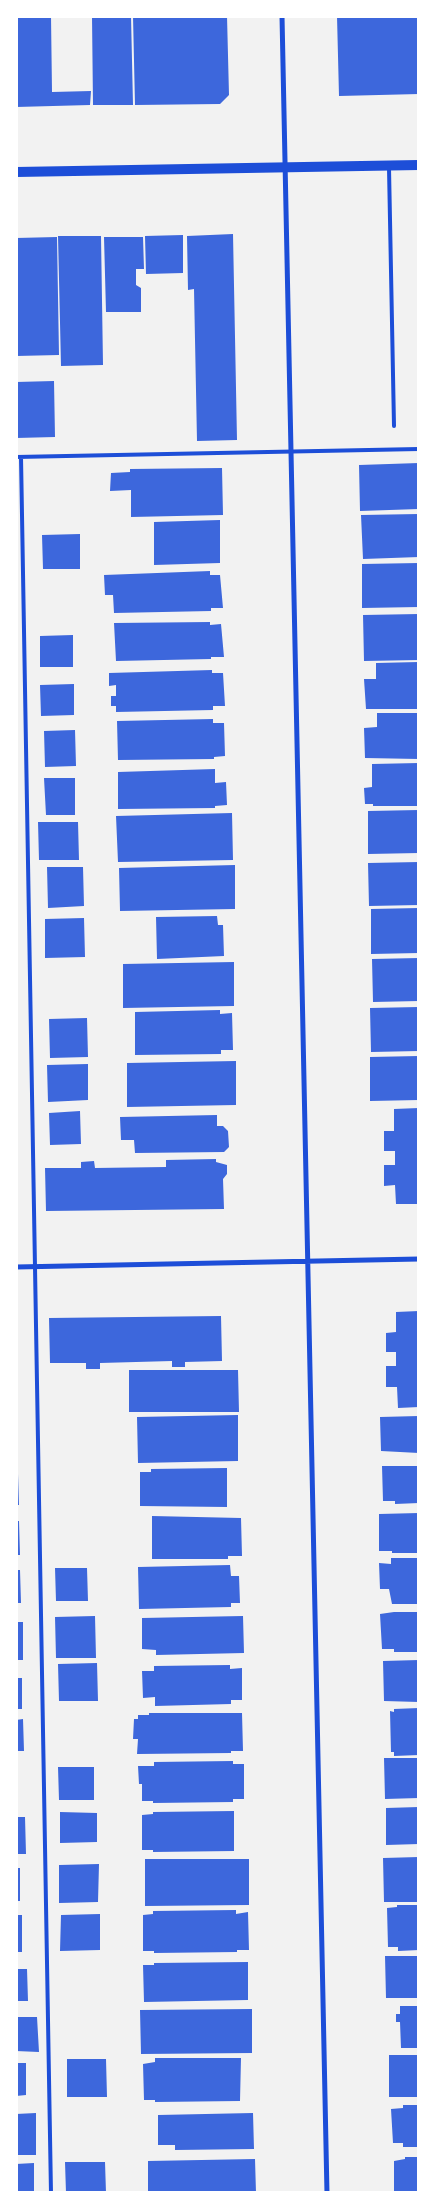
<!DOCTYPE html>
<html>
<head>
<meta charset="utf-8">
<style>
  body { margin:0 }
  #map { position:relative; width:435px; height:2209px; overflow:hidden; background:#f2f2f2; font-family:"Exo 2",sans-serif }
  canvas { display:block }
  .frame { position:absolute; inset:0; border:18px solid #fff; pointer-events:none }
</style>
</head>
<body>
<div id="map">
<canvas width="435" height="2209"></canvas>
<div class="frame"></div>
</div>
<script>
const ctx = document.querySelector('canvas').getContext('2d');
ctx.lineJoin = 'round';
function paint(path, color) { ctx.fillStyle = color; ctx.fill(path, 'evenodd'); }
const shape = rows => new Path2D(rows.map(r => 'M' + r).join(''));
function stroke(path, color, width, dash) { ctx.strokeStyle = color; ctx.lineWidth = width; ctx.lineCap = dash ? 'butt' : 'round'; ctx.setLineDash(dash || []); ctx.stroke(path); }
paint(shape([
  [16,16,51,16,52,92,91,91,90,105,16,107],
  [92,16,131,16,133,105,93,105],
  [133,16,227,16,229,95,220,104,135,105],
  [337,16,419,16,419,94,339,96],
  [233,234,237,440,197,441,194,289,188,290,187,236],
  [183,235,183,273,146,274,145,236],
  [58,236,101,236,103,365,61,366],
  [57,237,59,355,16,356,16,238],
  [104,237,143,237,144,269,136,269,136,285,141,288,141,312,106,312],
  [54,381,55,437,16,438,16,382],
  [419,463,419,509,360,511,359,465],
  [222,468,223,515,131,517,131,490,110,491,111,473,130,472,130,469],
  [419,514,419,557,363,559,361,515],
  [220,520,220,563,154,565,154,522],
  [80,534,80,569,43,569,42,535],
  [419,563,419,607,362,608,362,564],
  [210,571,210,575,220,575,223,608,211,608,211,611,114,613,113,595,105,595,104,575],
  [419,614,419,660,364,661,363,615],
  [210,622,210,625,221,624,224,657,211,657,211,659,116,661,114,623],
  [73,635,73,667,40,667,40,636],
  [419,662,419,709,366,709,364,679,376,679,376,663],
  [212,670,212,673,223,673,225,706,213,706,213,710,116,712,116,706,111,706,111,696,116,696,116,685,109,686,109,673],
  [74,684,74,715,41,716,40,685],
  [377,713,419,713,419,759,365,758,364,728,377,727],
  [213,719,213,723,224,723,225,756,214,757,214,759,118,760,117,721],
  [75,730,76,766,45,767,44,731],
  [419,763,419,806,373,806,373,804,365,804,364,788,372,787,372,764],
  [215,769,215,783,226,782,227,805,215,806,215,808,118,809,118,772],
  [44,778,75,778,75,815,46,815],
  [419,810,419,853,368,854,368,811],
  [232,813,233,860,118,862,116,816],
  [38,822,78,822,79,860,39,860],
  [419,862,419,905,369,906,368,863],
  [235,865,235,909,120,911,119,868],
  [47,867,83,867,84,906,48,908],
  [419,908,419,953,371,954,371,909],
  [217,916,218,925,223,925,224,956,157,959,156,917],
  [84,918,85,957,45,958,45,919],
  [419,958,419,1001,373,1002,372,959],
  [234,962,234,1006,123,1008,123,964],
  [419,1007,419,1051,371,1052,370,1008],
  [220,1010,220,1014,232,1013,233,1050,221,1050,221,1054,135,1055,135,1012],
  [87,1018,88,1057,50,1058,49,1019],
  [419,1056,419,1100,370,1101,370,1057],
  [236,1061,236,1105,127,1107,127,1063],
  [88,1064,88,1100,48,1102,47,1065],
  [419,1108,419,1204,396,1204,395,1185,384,1186,384,1165,395,1165,395,1151,384,1151,384,1131,394,1131,394,1109],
  [80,1111,81,1144,50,1145,49,1113],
  [217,1115,217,1126,223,1126,228,1131,229,1147,224,1152,135,1153,134,1140,121,1140,120,1117],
  [216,1159,216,1162,227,1165,227,1174,223,1179,224,1209,46,1211,45,1168,81,1168,81,1162,94,1161,95,1168,166,1167,166,1160],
  [419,1311,419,1407,398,1408,397,1387,386,1387,386,1366,396,1366,396,1352,386,1352,386,1333,396,1332,396,1312],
  [221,1316,222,1361,185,1362,185,1367,172,1367,172,1361,100,1363,100,1369,86,1369,86,1363,50,1363,49,1318],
  [16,1325,18,1325,18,1388,16,1388],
  [129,1370,238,1370,239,1412,129,1412],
  [238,1415,238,1461,138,1463,137,1417],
  [419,1416,419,1453,381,1451,380,1417],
  [382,1466,419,1466,419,1503,395,1504,395,1501,383,1501],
  [227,1468,227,1507,140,1506,140,1472,151,1472,151,1469],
  [16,1474,18,1474,19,1505,16,1505],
  [419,1513,419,1553,392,1553,392,1551,379,1551,379,1514],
  [152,1516,241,1518,242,1556,228,1556,228,1559,152,1559],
  [16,1521,19,1521,20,1555,16,1555],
  [391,1558,419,1558,419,1604,392,1604,389,1589,380,1589,379,1563,391,1564],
  [230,1565,231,1576,239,1576,240,1603,231,1603,231,1607,139,1609,138,1567],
  [55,1568,87,1568,88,1601,56,1601],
  [16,1570,20,1570,21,1603,16,1603],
  [394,1612,419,1612,419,1652,394,1652,394,1649,382,1649,380,1614],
  [95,1616,96,1658,56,1658,55,1617],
  [243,1616,244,1653,156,1655,156,1650,142,1649,142,1618],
  [16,1622,23,1622,23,1660,16,1660],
  [419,1660,419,1702,384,1701,383,1661],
  [97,1663,98,1701,59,1701,58,1664],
  [230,1665,230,1669,242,1668,242,1700,231,1700,231,1704,155,1706,155,1697,143,1698,142,1671,154,1671,154,1666],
  [16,1678,22,1678,22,1709,16,1709],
  [419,1708,419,1755,394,1756,394,1752,391,1752,390,1711,394,1712,394,1709],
  [149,1713,242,1713,243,1751,231,1751,231,1753,137,1754,138,1739,133,1739,134,1719,138,1719,138,1715,149,1715],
  [23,1719,24,1751,16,1751,16,1720],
  [384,1758,419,1758,419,1798,385,1799],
  [233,1761,233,1764,244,1764,244,1799,233,1799,233,1802,153,1803,153,1801,142,1801,142,1784,139,1784,138,1766,154,1766,154,1762],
  [58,1767,94,1767,94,1800,59,1800],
  [419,1807,419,1844,386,1845,386,1808],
  [234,1811,234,1851,153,1852,153,1850,142,1850,142,1815,153,1814,153,1812],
  [60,1812,97,1813,97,1842,60,1843],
  [16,1817,25,1817,26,1854,16,1854],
  [419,1857,419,1902,384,1902,383,1858],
  [145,1859,249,1859,249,1905,145,1906],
  [99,1864,98,1902,59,1903,59,1865],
  [16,1868,20,1868,20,1901,16,1901],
  [397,1905,419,1905,419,1950,398,1951,398,1947,388,1947,387,1908,397,1907],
  [236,1910,236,1914,248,1912,249,1950,237,1950,237,1952,154,1953,154,1951,143,1951,143,1915,153,1914,153,1911],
  [100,1914,100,1950,60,1951,61,1915],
  [16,1915,22,1915,22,1952,16,1952],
  [385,1956,419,1956,419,1998,386,1998],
  [248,1962,248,2000,144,2002,143,1965,154,1965,154,1963],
  [16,1969,27,1969,28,2001,16,2001],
  [400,2006,419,2006,419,2048,401,2048,400,2022,396,2022,396,2014,400,2014],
  [252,2009,252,2053,141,2054,140,2010],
  [16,2017,37,2017,39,2052,16,2051],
  [389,2055,419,2055,419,2097,389,2097],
  [155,2058,241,2058,240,2101,155,2102,155,2100,144,2100,143,2064,155,2062],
  [67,2059,106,2059,107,2097,67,2097],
  [16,2063,26,2063,26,2095,16,2096],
  [403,2105,419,2105,419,2147,403,2147,403,2143,393,2143,391,2109,403,2108],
  [36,2113,36,2155,16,2155,16,2114],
  [253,2113,254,2149,175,2150,175,2145,158,2145,158,2115],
  [405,2157,419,2157,419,2193,394,2193,394,2161,405,2159],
  [255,2159,256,2193,148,2193,148,2161],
  [65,2162,105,2162,106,2193,66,2193],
  [34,2163,34,2193,16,2193,16,2164]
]), '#3d67dc');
stroke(shape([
  [389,168,394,426],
  [16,457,419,449],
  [21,457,51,2193]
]), '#1d4ed8', 4);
stroke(shape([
  [282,16,327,2193],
  [16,1267,419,1259]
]), '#1d4ed8', 5);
stroke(shape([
  [16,172,419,165]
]), '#1d4ed8', 10);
</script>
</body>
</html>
